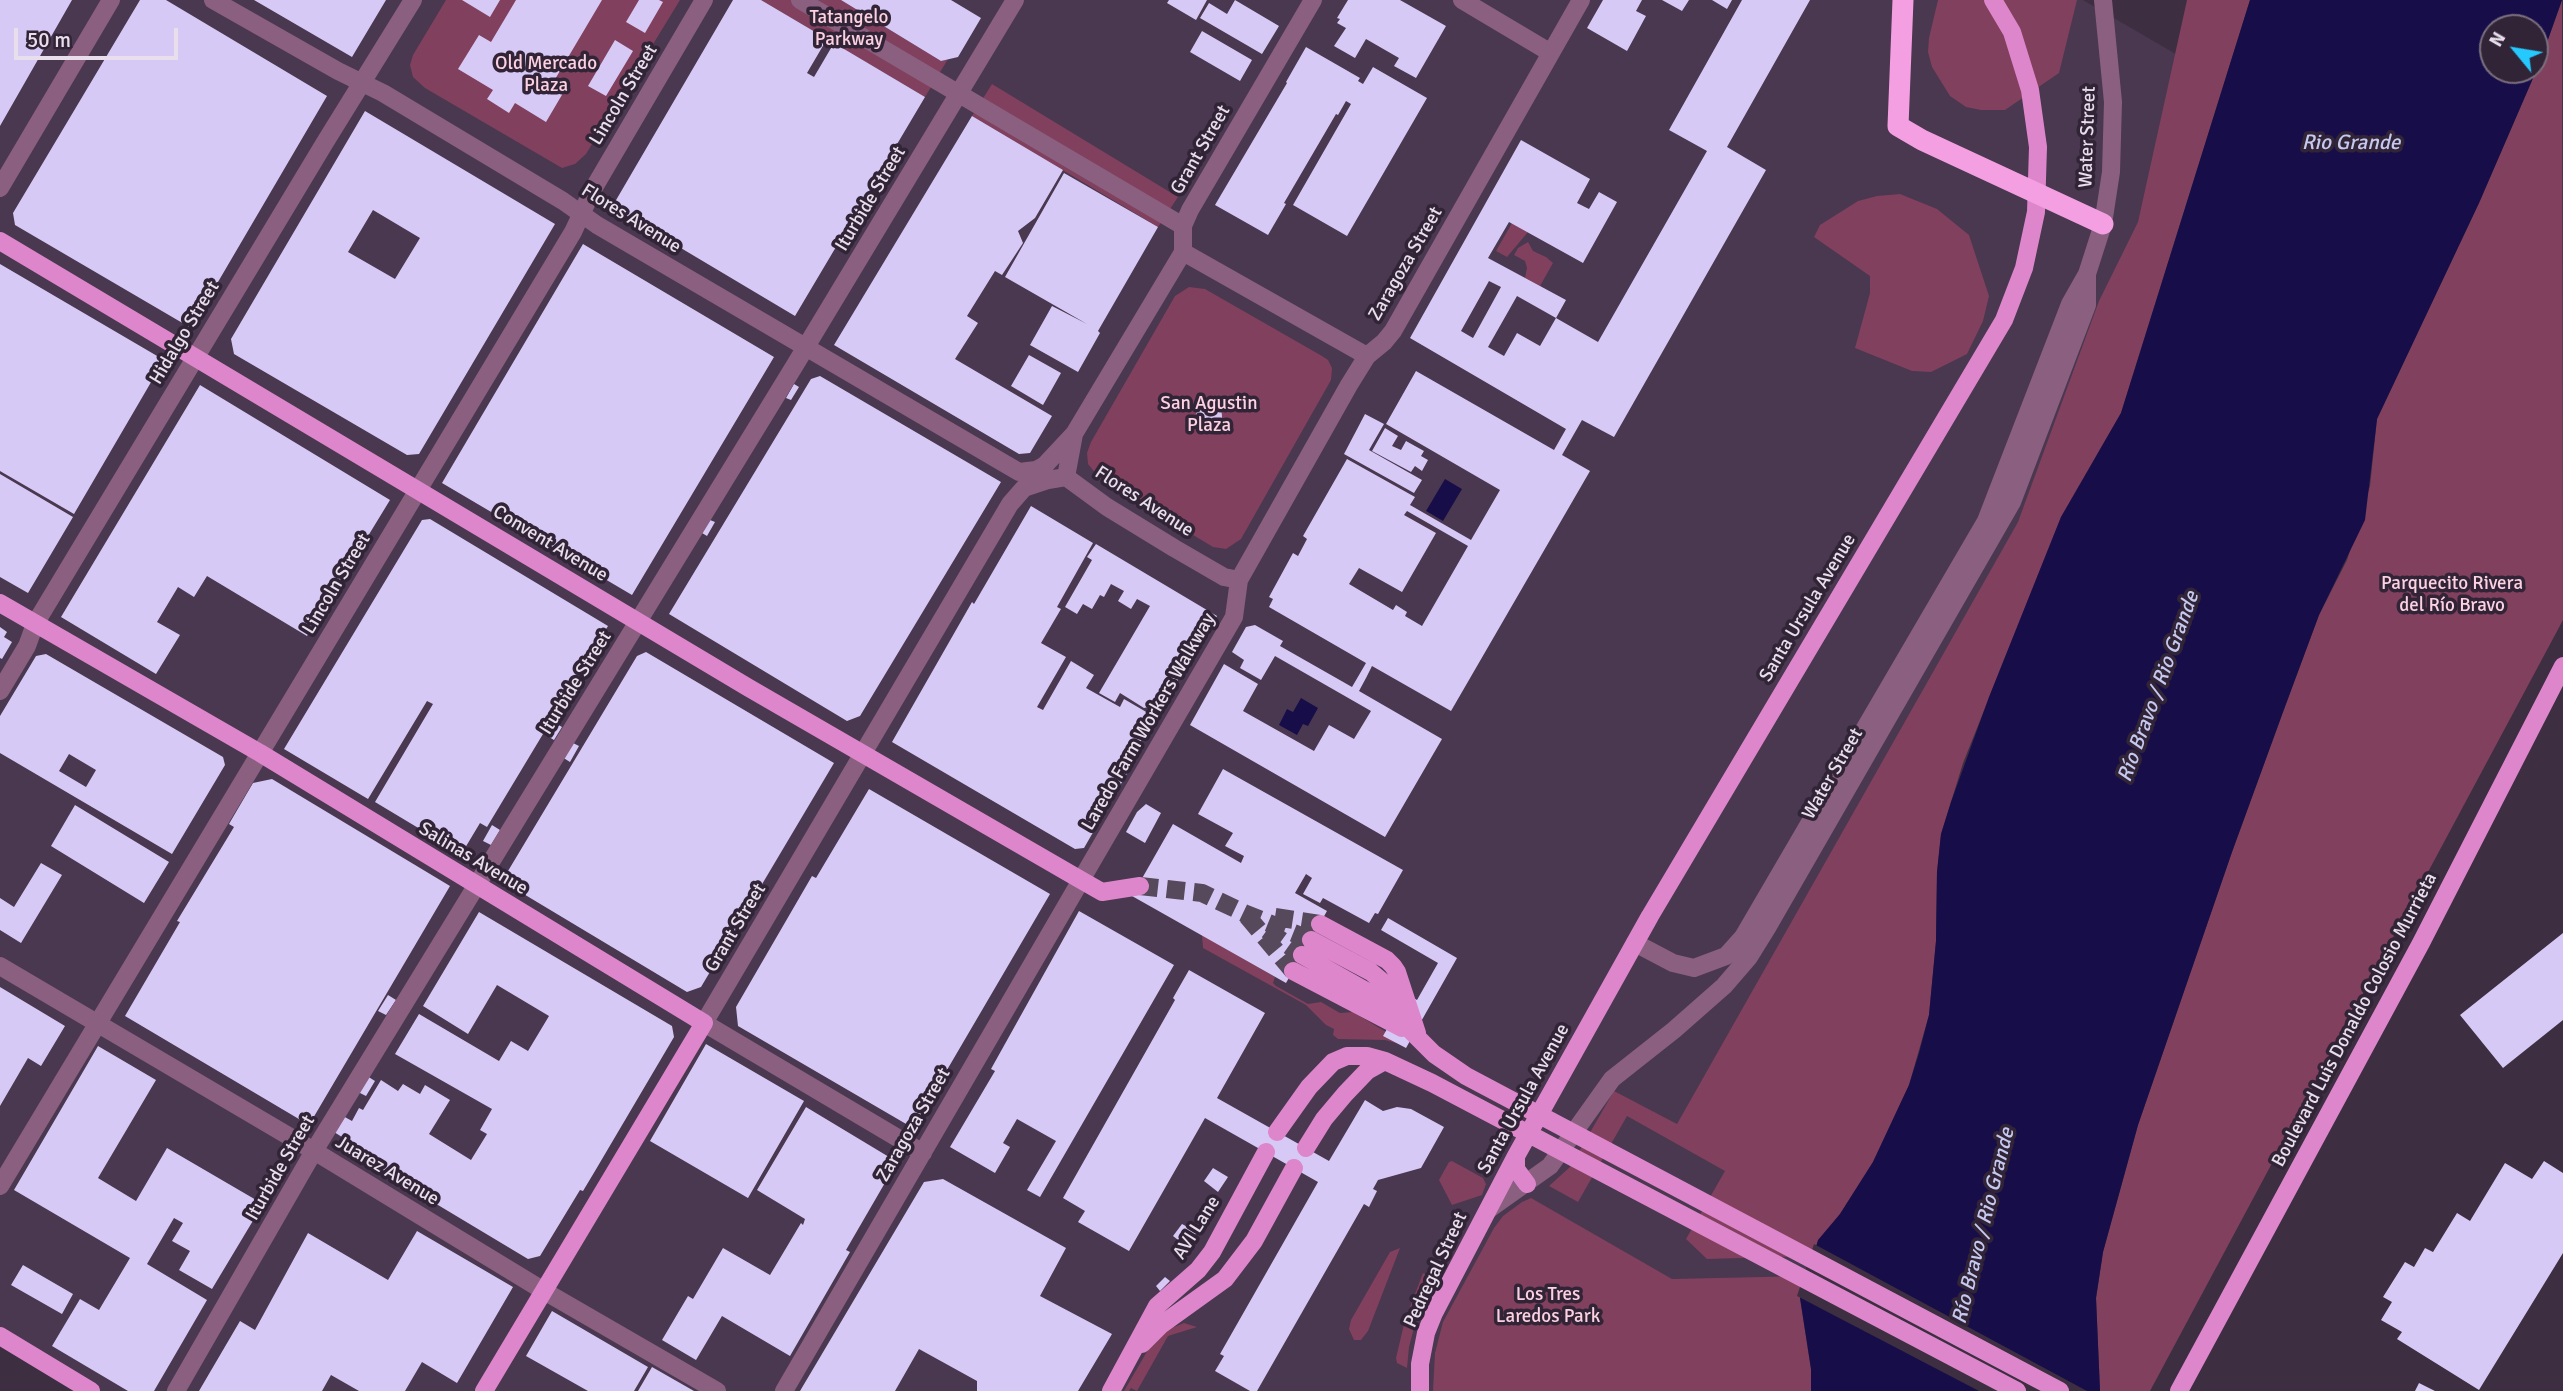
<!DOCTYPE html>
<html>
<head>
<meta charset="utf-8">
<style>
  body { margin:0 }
  #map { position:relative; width:2563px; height:1391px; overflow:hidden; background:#3d2e42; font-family:Signika,sans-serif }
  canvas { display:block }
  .north { position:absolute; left:2479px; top:14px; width:70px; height:70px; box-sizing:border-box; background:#322437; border:2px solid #7b6f7f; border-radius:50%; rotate:300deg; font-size:19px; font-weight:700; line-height:28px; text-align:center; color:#e9dfec }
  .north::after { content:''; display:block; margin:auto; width:24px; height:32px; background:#25c9fe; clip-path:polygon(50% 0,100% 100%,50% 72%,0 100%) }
  .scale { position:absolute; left:14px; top:28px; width:164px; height:32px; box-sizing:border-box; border:4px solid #e9dfec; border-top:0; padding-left:9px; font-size:21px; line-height:24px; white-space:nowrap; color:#e9dfec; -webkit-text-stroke:5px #322437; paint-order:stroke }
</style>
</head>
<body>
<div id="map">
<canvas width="2563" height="1391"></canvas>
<div class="north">N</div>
<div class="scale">50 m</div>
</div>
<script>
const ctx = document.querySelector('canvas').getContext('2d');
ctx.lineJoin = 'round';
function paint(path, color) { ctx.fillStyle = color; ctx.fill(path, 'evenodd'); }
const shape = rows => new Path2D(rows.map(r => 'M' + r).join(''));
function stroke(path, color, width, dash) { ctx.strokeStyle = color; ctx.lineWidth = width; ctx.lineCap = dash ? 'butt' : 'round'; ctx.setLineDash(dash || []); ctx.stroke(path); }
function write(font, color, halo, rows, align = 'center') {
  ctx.font = font + ' Signika,sans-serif'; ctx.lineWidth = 7; ctx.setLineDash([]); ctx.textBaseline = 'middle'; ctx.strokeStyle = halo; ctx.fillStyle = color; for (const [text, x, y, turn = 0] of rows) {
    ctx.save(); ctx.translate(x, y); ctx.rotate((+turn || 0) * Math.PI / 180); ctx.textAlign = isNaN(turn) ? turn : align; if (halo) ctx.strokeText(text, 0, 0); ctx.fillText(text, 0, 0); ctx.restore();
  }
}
paint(shape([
  [0,0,2083,0,2224,82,2134,374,2028,604,1963,763,1818,1240,1811,1391,91,1391,0,1336]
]), '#4a3750');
paint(shape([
  [446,0,680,0,586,154,575,164,562,168,425,88,413,77,410,65,413,55],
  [761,0,841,0,941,61,948,59,925,97],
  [1938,0,2077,0,2059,73,2005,110,1981,110,1966,107,1950,96,1932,67,1928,52,1929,38],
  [2187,0,2250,0,2121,413,2061,517,1963,763,1941,834,1937,872,1936,941,1929,1015,1909,1085,1873,1162,1840,1214,1819,1240,1813,1256,1707,1259,1686,1239,1725,1171,1627,1116,1578,1202,1549,1186,1570,1167,1614,1091,1677,1124,2018,522,2099,301,2138,222],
  [2562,0,2563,620,2150,1391,2100,1391,2096,1298,2103,1252,2138,1125,2232,852,2283,712,2319,615,2347,560,2370,486,2377,419,2479,203,2540,62],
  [992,84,1178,197,1158,227,972,116],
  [1900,194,1937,209,1969,235,1989,296,1983,321,1967,354,1931,372,1912,371,1855,348,1870,293,1870,276,1814,237,1820,225,1858,201,1877,196],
  [1512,223,1528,232,1507,257,1496,251],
  [1528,242,1533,251,1546,257,1553,263,1540,286,1525,278,1527,268,1525,261,1514,255,1518,248],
  [1189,287,1205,289,1322,356,1328,360,1332,368,1331,380,1241,539,1226,549,1213,547,1100,479,1088,464,1087,453,1091,442,1175,296],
  [1202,935,1275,977,1273,983,1276,986,1308,1004,1321,1002,1340,1013,1353,1012,1386,1032,1403,1045,1385,1040,1338,1039,1333,1035,1334,1029,1326,1025,1306,1005,1203,948],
  [1452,1161,1483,1178,1486,1184,1482,1195,1452,1205,1439,1180,1449,1162],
  [1531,1198,1672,1279,1807,1276,1800,1298,1811,1369,1811,1391,1433,1391,1435,1353,1443,1322,1494,1228,1503,1216,1522,1202],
  [1400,1248,1368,1331,1361,1340,1354,1340,1349,1329,1351,1320,1390,1252],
  [1423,1273,1438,1280,1415,1324,1409,1347,1407,1368,1397,1363,1396,1358,1405,1320],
  [1184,1323,1197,1327,1168,1336,1137,1391,1131,1388,1129,1391,1124,1391,1149,1348,1169,1329]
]), '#81405d');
paint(shape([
  [2250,0,2562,0,2540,62,2479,203,2377,419,2365,520,2319,615,2283,712,2232,852,2138,1125,2103,1252,2096,1298,2100,1391,1811,1391,1811,1369,1800,1298,1818,1240,1840,1214,1873,1162,1909,1085,1919,1053,1929,1015,1936,941,1937,872,1941,834,1951,802,1989,697,2061,517,2121,413],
  [2493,28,2535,28,2535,70,2493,70],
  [1445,479,1462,489,1443,521,1426,511],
  [1301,698,1318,708,1308,726,1303,724,1297,735,1279,725,1287,709,1293,712]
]), '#170e49');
paint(shape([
  [1814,1244,2087,1391,1979,1391,1797,1296]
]), '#3d2e42');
paint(shape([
  [0,0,72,0,0,126],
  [140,0,166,0,327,96,191,328,15,225,13,213],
  [254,0,386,0,352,57],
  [462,0,500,0,490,17],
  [516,0,602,0,554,81,566,88,546,122,515,103,509,113,487,99,493,90,458,69,479,35,491,42],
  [639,0,659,0,663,2,645,33,626,22],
  [733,0,761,0,827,39,807,73,814,77,834,43,925,97,795,316,612,207],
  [841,0,951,0,981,18,958,57,941,61],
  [1169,0,1207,0,1196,20,1167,3],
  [1235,0,1279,26,1262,54,1200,18,1209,3,1227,14],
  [1348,0,1400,0,1446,26,1416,78,1394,66,1399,58,1366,39,1355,58,1334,46,1346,28,1337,23,1340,19,1337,18],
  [1603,0,1642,0,1636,11,1646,16,1627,51,1587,28],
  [1662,0,1689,0,1682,11],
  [1712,0,1732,0,1727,9],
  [1742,0,1810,0,1727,147,1766,170,1614,437,1582,420,1562,455,1590,471,1451,711,1372,666,1366,678,1359,691,1442,739,1385,837,1190,725,1224,664,1258,684,1243,711,1314,751,1329,725,1354,739,1371,711,1275,656,1261,680,1240,668,1244,660,1232,652,1246,627,1255,625,1283,641,1280,646,1352,687,1366,663,1269,607,1273,599,1269,597,1293,553,1298,556,1307,539,1303,536,1347,459,1415,497,1410,505,1471,540,1500,490,1386,424,1416,371,1554,450,1566,429,1410,338,1521,140,1590,179,1577,203,1589,209,1599,192,1617,202,1583,263,1509,222,1488,258,1566,300,1556,318,1517,296,1488,347,1504,356,1517,333,1540,346,1556,318,1598,342,1707,151,1669,130],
  [1489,281,1501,287,1473,338,1461,331],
  [1407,511,1468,546,1422,626,1405,616,1407,612,1396,605,1393,610,1349,584,1359,568,1402,592,1436,533,1404,515],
  [1202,31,1252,60,1240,81,1190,52],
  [615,40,633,51,606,96,588,86],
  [1306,47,1360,78,1358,81,1363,84,1373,67,1427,98,1347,236,1293,205,1351,104,1346,101,1338,115,1336,114,1284,203,1286,204,1268,235,1215,205,1287,83,1286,82],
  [365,111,555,224,419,454,407,455,234,354,231,339],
  [373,210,420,238,395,279,348,252],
  [972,116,1063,170,1035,218,1018,231,1023,243,1002,275,995,271,967,316,978,323,955,359,1052,416,1030,453,1019,454,834,345],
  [1064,173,1158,227,1098,331,1100,333,1078,372,1030,345,1052,306,1087,324,1005,277],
  [583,244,774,357,632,595,442,483],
  [0,264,164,360,74,514,0,471],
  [1029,355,1061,373,1043,405,1011,386],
  [820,376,1001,482,860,716,847,721,669,614,811,379],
  [794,384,799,387,791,400,786,398],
  [200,385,390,500,307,636,207,576,194,597,178,587,157,622,180,635,156,674,61,617],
  '1196 416a13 13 0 1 1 26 0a13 13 0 1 1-26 0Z',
  [1365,414,1384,424,1369,450,1422,480,1414,493,1344,454],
  [1385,428,1398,436,1392,446,1401,450,1406,441,1424,451,1421,456,1428,460,1422,471,1415,466,1411,472,1372,451],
  [0,474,73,517,28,593,0,577],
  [1031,506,1093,543,1057,607,1061,609,1041,643,1066,657,1037,707,1043,710,1071,661,1094,675,1086,688,1120,707,1124,699,1148,713,1151,724,1129,761,1133,763,1084,848,1075,849,892,742,972,602,974,604],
  [430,519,608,626,487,827,480,823,465,848,459,844,455,850,375,802,433,704,427,701,368,799,284,749,422,520],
  [710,520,715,522,707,536,702,533],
  [1096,544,1217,616,1164,703,1144,708,1120,693,1115,702,1099,693,1150,606,1137,599,1131,609,1118,601,1124,591,1111,584,1104,597,1100,595,1092,609,1083,604,1077,614,1065,607,1092,560,1087,557],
  [0,627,7,632,4,637,12,642,2,659,0,658],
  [646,652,834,763,701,987,687,992,502,881,637,656],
  [46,654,223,757,225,765,172,854,0,753,0,716,36,656],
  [69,754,96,770,86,787,59,771],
  [557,724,562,727,554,740,549,737],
  [571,742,579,746,570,762,562,757],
  [1223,769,1403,870,1378,914,1375,913,1369,923,1323,898,1320,903,1303,894,1312,878,1306,874,1295,893,1327,911,1286,983,1132,896,1173,824,1241,863,1244,856,1225,846,1233,833,1198,814],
  [272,779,450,886,309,1125,125,1016,180,922,177,921,234,827,229,824,253,783],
  [869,789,1050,894,913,1128,738,1026,736,1007,812,876,816,878],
  [1146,804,1161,813,1145,843,1126,832,1137,812],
  [75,805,169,862,144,903,51,846],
  [492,825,500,830,491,845,483,841],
  [41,863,62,875,21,943,0,930,0,898,14,907],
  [1079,911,1174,965,1040,1197,1027,1190,1056,1141,1017,1119,1003,1143,1010,1147,995,1173,950,1147,995,1071,991,1069],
  [479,912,672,1026,674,1037,595,1171,583,1191,580,1190,540,1256,528,1259,338,1145,342,1137,334,1132,343,1116,352,1121,359,1108,363,1110,381,1080,398,1091,403,1084,420,1094,425,1085,450,1100,429,1134,471,1160,487,1134,480,1130,492,1109,395,1054,419,1014,499,1061,511,1041,528,1051,549,1016,497,985,468,1034,423,1006],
  [1388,918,1457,958,1406,1048,1383,1036,1407,994,1417,1000,1438,963,1381,930],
  [2563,933,2563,1020,2503,1068,2460,1015],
  [1189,970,1265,1013,1217,1098,1329,1161,1365,1100,1383,1111,1397,1107,1411,1109,1444,1127,1421,1168,1378,1180,1373,1189,1377,1191,1369,1207,1364,1204,1257,1391,1250,1391,1215,1371,1224,1356,1220,1354,1318,1182,1205,1118,1129,1251,1078,1222,1085,1211,1063,1198,1175,1000,1173,998],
  [0,987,65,1026,41,1066,28,1058,0,1106],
  [388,995,396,1000,386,1015,378,1011],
  [706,1044,804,1101,748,1198,650,1141],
  [98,1046,156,1080,98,1178,136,1201,167,1148,263,1204,212,1289,179,1270,190,1251,172,1241,183,1223,174,1218,147,1264,207,1300,154,1391,128,1391,52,1346,80,1299,99,1310,130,1258,14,1190],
  [367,1076,375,1081,366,1096,358,1092],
  [806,1107,889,1157,893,1169,846,1250,850,1252,790,1356,722,1316,696,1360,662,1340,688,1296,693,1299,723,1248,770,1275,801,1223,803,1225,805,1219,757,1190],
  [2544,1161,2563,1173,2563,1253,2479,1390,2397,1339,2402,1332,2381,1320,2392,1302,2383,1297,2405,1262,2414,1267,2425,1248,2433,1252,2457,1213,2470,1221,2505,1163,2532,1179],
  [1213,1168,1228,1177,1218,1192,1204,1181],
  [943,1179,1066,1248,1040,1296,1112,1334,1078,1391,977,1391,977,1381,919,1349,895,1391,800,1391,924,1182],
  [1182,1224,1197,1232,1187,1247,1173,1236],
  [417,1231,513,1287,457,1383,422,1362,405,1391,359,1391,331,1375,322,1391,199,1391,240,1321,255,1330,308,1233,388,1280],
  [23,1265,73,1294,62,1314,11,1285],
  [1165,1277,1170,1281,1160,1291,1156,1286],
  [552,1311,648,1367,634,1391,588,1391,526,1356],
  [652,1367,694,1391,638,1391],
  [2419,1383,2435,1391,2415,1391]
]), '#d7c9f5');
stroke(shape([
  [1140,886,1202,893,1244,913,1311,940],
  [1247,916,1293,971],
  [1275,917,1320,924],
  [1267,930,1302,955]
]), '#57495c', 18, [18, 9]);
stroke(shape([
  [213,0,338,71,383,93,563,201,597,225,1019,472,1036,470,1045,465,1074,434,1183,252,1183,226,1190,210,1313,0],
  [800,0,1183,226],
  [1462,0,1551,53],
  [0,188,111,0],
  [1183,252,1367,356],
  [1066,477,1074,434],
  [0,691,27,646,35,624,324,144,413,0],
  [1635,943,1673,963,1694,968,1726,956,1743,937,1986,521,2070,304,2087,274,2103,224,2111,172,2113,102,2103,0],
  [0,966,314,1151,544,1291,717,1391],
  [923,1153,704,1023,1010,504,1024,488,1048,480,1066,477,1107,507,1174,548,1224,577,1239,580],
  [0,1186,573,232,592,191,704,0],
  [1488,1210,1550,1166,1612,1079,1674,1030,1724,986,1749,957,1767,928,2012,502,2087,305,2087,275],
  [176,1391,314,1151,795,365,1015,0],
  [784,1391,1234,617,1239,580,1349,385,1367,356,1384,342,1393,331,1581,0]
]), '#8a5f80', 18);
stroke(shape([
  [0,241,749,688,1081,880,1102,892,1140,886],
  [0,603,260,753,704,1023,484,1391],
  [1320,924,1387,960,1393,966,1397,972,1417,1033],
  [1311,940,1371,972,1384,983,1402,1009],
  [1302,955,1377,997,1434,1054,1466,1076,2060,1391],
  [1293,971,1402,1028],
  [1277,1132,1309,1087,1333,1062,1347,1056,1367,1056,1385,1061,1432,1083,2017,1391],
  [1306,1148,1324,1119,1345,1094,1367,1071,1385,1061],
  [1516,1156,1516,1169,1527,1184],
  [0,1336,91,1391],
  [1142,1344,1161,1325,1225,1279,1254,1241,1294,1168],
  [1111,1391,1157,1306,1198,1270,1212,1252,1266,1152],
  [1420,1391,1420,1364,1426,1333,1434,1313,1516,1156,1650,916,2004,320,2024,268,2036,212,2038,147,2030,90,2012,32,1993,0],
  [2179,1391,2421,943,2563,666]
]), '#de86cb', 18);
stroke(shape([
  [1903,0,1898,126,1922,140,2103,224]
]), '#f49fe1', 21);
write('19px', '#fcd1e1', '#322437', [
  ["Tatangelo",849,18],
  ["Parkway",849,40],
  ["Old Mercado",546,64],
  ["Plaza",546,86],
  ["San Agustin",1209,404],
  ["Plaza",1209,426],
  ["Parquecito Rivera",2452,584],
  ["del Río Bravo",2452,606],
  ["Los Tres",1548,1295],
  ["Laredos Park",1548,1317]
]);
write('19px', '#e9dfec', '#322437', [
  ["Lincoln Street",624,95,-59],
  ["Water Street",2088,137,-88],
  ["Grant Street",1201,150,-60],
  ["Iturbide Street",871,199,-59],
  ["Flores Avenue",631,219,32],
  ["Zaragoza Street",1406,264,-60],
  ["Hidalgo Street",185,333,-59],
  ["Flores Avenue",1144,502,33],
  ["Convent Avenue",550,544,31],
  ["Lincoln Street",337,584,-59],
  ["Santa Ursula Avenue",1808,608,-59],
  ["Iturbide Street",576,683,-58],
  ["Laredo Farm Workers Walkway",1149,722,-60],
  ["Water Street",1833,774,-60],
  ["Salinas Avenue",473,859,31],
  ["Grant Street",736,928,-59],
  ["Boulevard Luis Donaldo Colosio Murrieta",2355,1020,-62],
  ["Santa Ursula Avenue",1524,1099,-61],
  ["Zaragoza Street",914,1125,-60],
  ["Iturbide Street",281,1168,-60],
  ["Juarez Avenue",387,1171,31],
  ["AVI Lane",1197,1228,-58],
  ["Pedregal Street",1436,1270,-65]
]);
write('italic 21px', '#c5c9ef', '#322437', [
  ["Rio Grande",2351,143],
  ["Río Bravo / Rio Grande",2159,687,-70],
  ["Río Bravo / Rio Grande",1984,1226,-76]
]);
</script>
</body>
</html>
